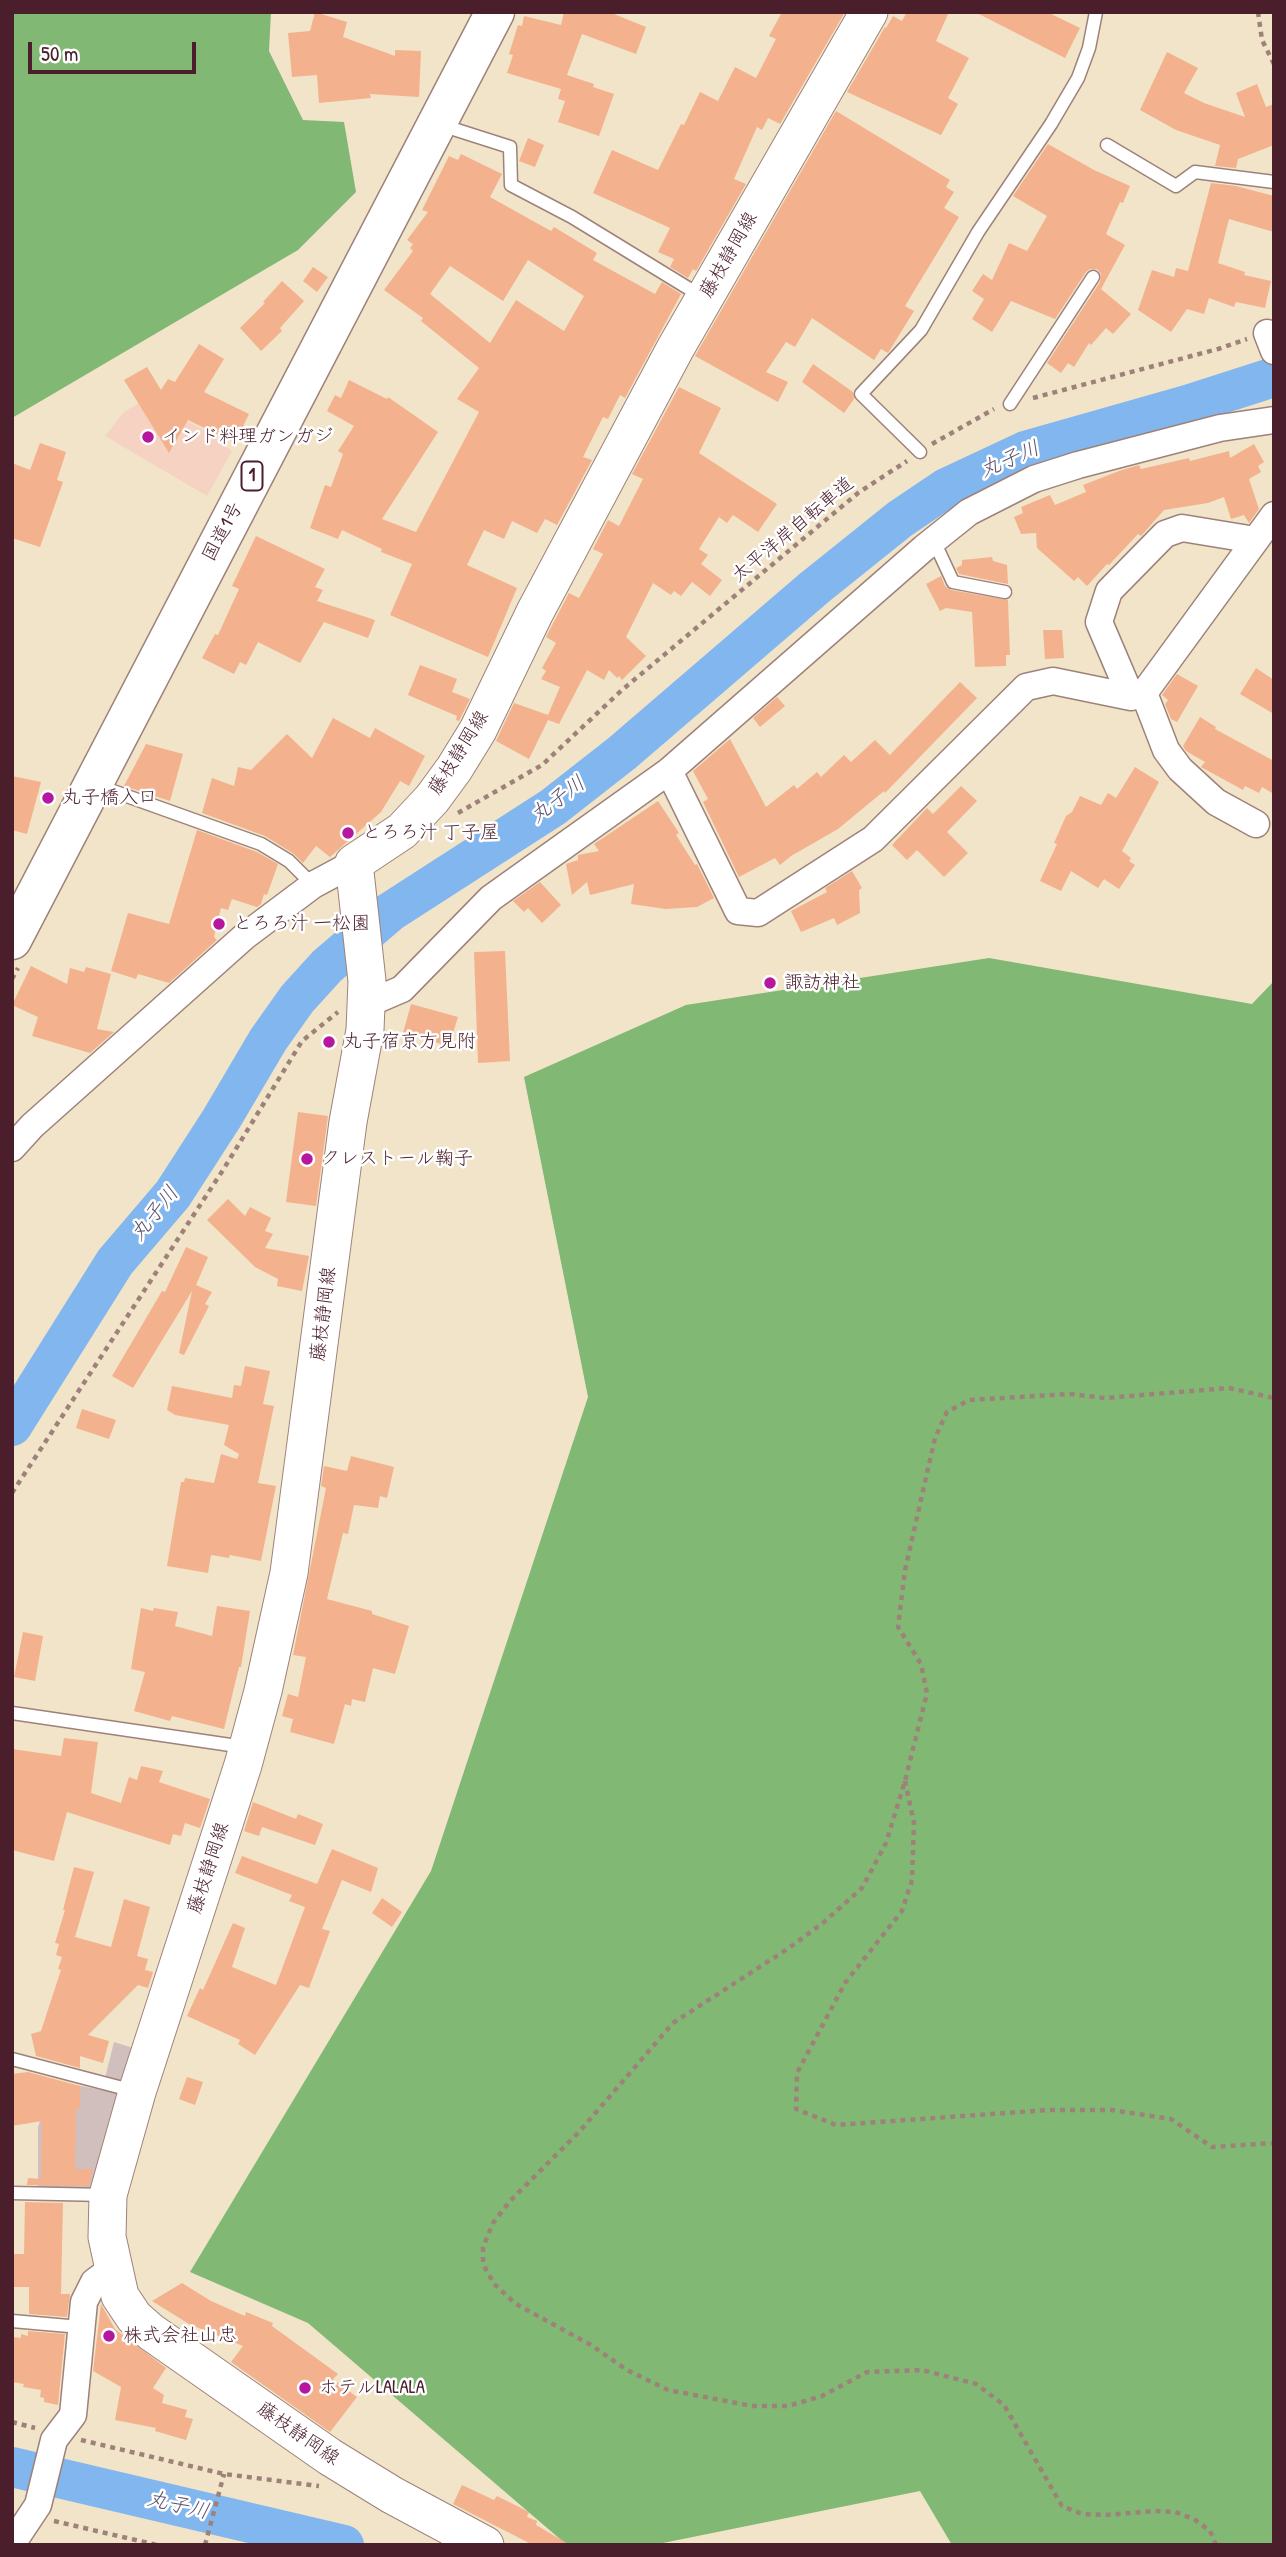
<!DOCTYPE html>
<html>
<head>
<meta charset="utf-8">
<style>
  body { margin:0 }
  #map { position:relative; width:1286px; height:2557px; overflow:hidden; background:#f1e4c9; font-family:"Patrick Hand",sans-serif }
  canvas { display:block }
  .frame { position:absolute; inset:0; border:14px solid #4a1f2b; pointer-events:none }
  .scale { position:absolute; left:28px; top:42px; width:168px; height:32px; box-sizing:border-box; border:4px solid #4a1f2b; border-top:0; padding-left:9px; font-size:21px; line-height:24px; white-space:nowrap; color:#4a1f2b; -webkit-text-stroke:5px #fff; paint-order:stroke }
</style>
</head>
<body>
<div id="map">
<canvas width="1286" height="2557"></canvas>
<div class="frame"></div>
<div class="scale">50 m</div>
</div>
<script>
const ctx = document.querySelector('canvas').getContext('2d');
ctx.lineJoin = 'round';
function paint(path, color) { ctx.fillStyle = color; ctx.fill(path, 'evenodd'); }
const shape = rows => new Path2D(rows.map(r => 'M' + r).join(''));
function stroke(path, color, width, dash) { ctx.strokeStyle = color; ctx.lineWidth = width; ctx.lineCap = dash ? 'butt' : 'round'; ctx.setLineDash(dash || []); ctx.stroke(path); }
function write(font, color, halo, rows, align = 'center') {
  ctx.font = font + ' "Patrick Hand","Klee One",sans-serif'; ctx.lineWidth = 5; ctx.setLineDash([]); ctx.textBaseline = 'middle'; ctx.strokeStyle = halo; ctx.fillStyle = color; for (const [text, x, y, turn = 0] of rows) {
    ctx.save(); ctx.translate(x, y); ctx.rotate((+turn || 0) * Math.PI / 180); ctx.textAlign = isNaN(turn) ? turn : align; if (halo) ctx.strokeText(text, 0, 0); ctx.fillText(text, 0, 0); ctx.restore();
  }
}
paint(shape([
  [146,399,206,431,232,451,207,496,105,436,124,412]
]), '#f6d2c3');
paint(shape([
  [114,2042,136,2049,96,2190,38,2189,38,2127,54,2081,102,2090]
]), '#d1bfbd');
paint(shape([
  [12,12,271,12,269,51,303,120,344,122,356,192,298,250,12,418],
  [989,958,1252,1004,1274,981,1274,2545,952,2545,920,2491,653,2545,567,2545,308,2323,190,2272,431,1871,588,1397,524,1077,686,1005]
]), '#81b874');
stroke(shape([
  [12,1426,115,1262,173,1194,222,1118,268,1040,297,999,327,966,390,912,553,807,622,753,814,588,900,519,946,488,1025,451,1187,405,1274,377],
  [12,2467,344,2545]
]), '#81b6ef', 40);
paint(shape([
  [315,12,347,22,343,37,395,56,395,50,421,51,419,97,370,94,371,98,319,103,317,75,292,77,288,33,310,31],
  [564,12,609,12,646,27,636,54,582,34,567,75,594,84,593,87,614,94,599,136,558,122,565,101,558,99,561,89,507,73,513,55,509,54,518,25,522,26,524,16,561,25],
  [782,12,845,12,780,124,768,118,762,130,757,127,734,179,746,184,696,271,693,269,688,278,670,267,674,259,658,252,670,228,593,193,612,150,658,170,681,124,684,125,700,92,718,101,735,67,756,78,776,39,769,36],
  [907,12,949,12,936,41,969,58,948,98,958,104,941,135,847,92,885,27,886,28,893,16,902,21],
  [975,12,1047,12,1080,28,1065,58],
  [1167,52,1198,68,1184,93,1204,103,1245,117,1236,93,1257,84,1266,107,1274,104,1274,145,1238,159,1236,168,1215,166,1220,145,1176,130,1140,110],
  [836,111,950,180,946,187,954,192,944,208,959,217,905,306,914,311,888,353,881,349,874,360,812,318,795,347,786,342,766,372,788,382,778,402,695,356],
  [528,138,544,145,535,167,519,161],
  [1048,144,1094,170,1130,186,1123,203,1120,202,1106,234,1125,245,1101,289,1131,314,1113,334,1106,328,1091,345,1089,343,1074,367,1068,363,1061,373,1047,363,1100,282,1101,274,1097,269,1090,269,1086,272,1055,319,1011,301,992,332,972,319,984,299,972,291,983,274,992,280,1009,243,1027,251,1047,216,1013,196],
  [461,154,502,174,490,197,551,231,554,227,597,253,593,260,655,294,662,282,681,294,625,398,620,395,608,419,603,417,583,457,592,460,557,525,545,519,537,533,512,521,504,539,484,530,467,565,517,588,488,657,390,615,412,564,381,552,382,549,342,530,338,539,310,528,325,485,331,487,343,454,338,451,354,426,327,411,335,395,341,398,349,380,387,399,388,397,438,432,382,519,416,532,479,412,457,399,479,368,421,321,423,318,384,290,413,251,410,248,413,244,407,240,428,212,422,210,449,156,458,160],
  [528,260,584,296,564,331,516,300,490,343,430,294,450,266,503,301],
  [1211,183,1236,186,1274,196,1274,232,1229,219,1218,263,1245,272,1244,275,1271,281,1265,308,1236,302,1234,307,1209,298,1204,314,1187,309,1171,332,1138,310,1152,270,1174,277,1176,268,1188,271],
  [313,267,328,277,317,292,303,281],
  [282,281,304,301,280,328,282,331,261,351,240,328,265,303,263,302],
  [199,344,224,359,204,392,249,414,235,443,188,420,169,453,124,380,147,367,161,390,168,379,175,382],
  [813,364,853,392,854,399,844,413,802,382],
  [679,387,721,408,699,453,777,504,758,532,733,515,727,523,719,517,699,549,708,555,701,564,722,580,710,596,692,582,681,596,674,591,671,595,653,583,626,637,646,656,622,680,619,676,617,678,609,670,604,680,587,670,559,724,548,720,529,759,496,741,514,703,548,715,560,687,541,679,546,671,542,668,556,643,546,637,569,593,579,598,603,554,593,549,608,520,619,526,643,479,632,474],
  [40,443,66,452,57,480,63,482,40,547,12,538,12,463,30,470],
  [1254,444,1264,462,1258,466,1261,472,1249,479,1259,509,1249,523,1244,515,1231,519,1224,497,1208,503,1164,510,1141,536,1138,534,1109,565,1107,564,1087,586,1078,577,1074,581,1037,548,1036,533,1021,534,1014,517,1023,513,1021,507,1050,495,1055,505,1086,492,1083,485,1119,471,1139,465,1141,469,1189,458,1190,461,1229,451,1230,458],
  [256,536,325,569,315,587,323,590,317,601,375,620,368,638,324,622,300,663,258,642,246,665,240,662,234,674,202,658,215,634,218,635,239,589,232,586],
  [992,557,993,561,1007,565,1008,584,959,574,956,568,962,565,962,560],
  [941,576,945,586,951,590,1008,600,1010,655,1006,655,1006,666,975,667,972,612,946,608,940,611,926,584],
  [1043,630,1062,630,1064,658,1045,659],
  [420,665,457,679,452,692,470,699,459,721,456,720,457,716,408,695],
  [1256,668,1274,680,1274,714,1240,694],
  [1177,674,1198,686,1177,722,1171,719,1165,704,1168,700,1162,695],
  [960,682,977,698,885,793,884,791,838,829,791,856,780,865,775,858,739,877,703,802,708,799,693,771,730,739,766,807,794,785,797,789,817,772,821,777,844,755,851,762,875,740,890,755],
  [777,697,785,706,760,727,753,718],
  [1200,717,1216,727,1215,729,1274,761,1274,794,1262,787,1259,793,1245,786,1243,790,1201,767,1205,762,1186,751,1183,746],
  [333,718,370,738,375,728,425,756,409,786,400,781,381,812,330,857,316,846,303,863,294,854,265,836,202,813,212,778,234,786,238,767,251,770,287,734,312,758],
  [146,744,183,754,170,801,124,786],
  [1135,767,1159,782,1122,851,1131,858,1129,861,1135,865,1119,889,1104,879,1098,888,1071,871,1061,891,1040,881,1057,844,1054,843,1066,816,1072,812,1080,796,1101,805,1108,793,1116,798],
  [12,776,41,782,27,834,12,830],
  [961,786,977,801,947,832,968,853,944,877,917,850,907,860,892,845,927,808,933,814],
  [658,801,679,833,676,835,695,865,697,864,714,898,697,907,666,909,631,904,634,884,590,895,587,882,572,895,566,864,578,860,578,855,599,851,594,844],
  [197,830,257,852,278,864,267,895,264,894,261,904,257,907,232,899,228,910,221,908,214,937,217,940,169,983,138,974,136,979,111,971,128,913,169,924],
  [852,871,862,888,859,890,860,913,837,925,834,918,801,932,791,911,827,892,825,888],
  [540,882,561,905,542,923,528,908,524,912,513,901],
  [505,951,510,1061,478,1063,474,952],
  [31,966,67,984,70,968,84,972,86,967,111,974,97,1029,114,1032,90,1053,32,1036,38,1017,12,1005],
  [411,1004,458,1017,449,1046,403,1033],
  [298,1112,328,1116,316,1206,286,1202],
  [228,1199,245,1216,250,1207,271,1218,265,1231,273,1234,265,1248,309,1256,302,1291,277,1286,278,1279,255,1267,207,1220],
  [186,1247,208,1257,196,1285,212,1292,205,1304,209,1306,184,1355,179,1353,192,1291,133,1388,112,1376,162,1291,165,1292],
  [245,1366,270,1371,263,1404,274,1406,258,1483,276,1486,261,1561,230,1555,229,1558,211,1555,208,1573,167,1566,181,1482,184,1482,185,1478,214,1483,221,1454,237,1459,239,1454,224,1445,229,1425,175,1415,167,1410,172,1386,232,1398,234,1385,241,1386],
  [82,1409,116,1420,109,1439,76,1428],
  [351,1456,394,1467,387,1498,380,1496,378,1508,354,1505,348,1534,343,1533,327,1599,372,1611,372,1614,409,1626,395,1674,373,1668,365,1702,352,1699,351,1706,345,1704,334,1744,290,1732,293,1719,282,1716,288,1694,298,1697,306,1657,293,1655,326,1488,321,1486,324,1466,347,1471],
  [217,1606,250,1611,241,1667,239,1667,224,1729,172,1716,170,1721,134,1711,145,1672,131,1669,141,1608,153,1611,154,1608,178,1612,175,1626,212,1636],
  [23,1632,43,1636,35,1681,14,1677],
  [64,1738,98,1742,91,1793,121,1803,129,1777,137,1780,141,1766,163,1771,159,1782,210,1799,200,1828,185,1823,181,1836,173,1834,170,1845,67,1812,54,1861,12,1850,12,1749,61,1756],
  [253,1802,296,1819,298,1814,323,1824,315,1845,262,1827,259,1836,244,1831],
  [332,1849,378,1868,371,1892,342,1880,322,1929,330,1931,309,1988,300,1985,255,2055,238,2044,240,2040,187,2016,200,1988,203,1990,233,1923,245,1928,232,1967,276,1985,305,1907,289,1901,292,1895,235,1873,242,1856,317,1884],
  [74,1867,94,1872,75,1937,111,1947,124,1899,150,1907,137,1956,148,1959,145,1970,153,1972,148,1988,138,1985,88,2035,109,2041,103,2063,80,2056,80,2068,36,2056,31,2034,41,2031,61,1970,58,1969,62,1957,56,1955,59,1944,55,1943,65,1910,63,1910],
  [382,1898,402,1912,392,1927,372,1913],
  [28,2072,80,2086,80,2109,76,2109,75,2169,93,2169,89,2186,27,2185,28,2178,41,2179,42,2121,12,2126,12,2074],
  [187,2077,203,2082,195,2105,179,2099],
  [25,2202,63,2203,61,2294,70,2294,67,2317,29,2314,29,2287,12,2287,12,2254,24,2254],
  [182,2283,211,2301,245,2316,246,2312,273,2323,272,2326,338,2374,333,2379,357,2397,330,2432,231,2362,243,2346,189,2324,152,2301],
  [101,2304,115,2329,166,2368,153,2388,164,2395,162,2403,187,2410,185,2417,193,2419,186,2440,155,2431,156,2428,115,2420,121,2387,93,2371],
  [28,2331,65,2334,58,2405,44,2402,44,2398,40,2397,41,2390,23,2387,24,2384,12,2382,12,2337,21,2338,21,2334,28,2336],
  [462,2485,494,2500,497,2496,529,2512,527,2517,537,2521,536,2525,570,2545,533,2545,453,2504]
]), '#f3b28d');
const service = shape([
  [441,125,510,147,511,185,572,217,701,296],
  [1107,145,1176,186,1195,172,1274,182],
  [1010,404,1093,277],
  [920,452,861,394,921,330,978,232,1051,124,1078,78,1089,48,1096,12],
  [934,541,953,582,1005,592],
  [96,785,261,844,289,861,313,885],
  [12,1713,244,1747],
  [12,2059,134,2091],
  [12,2193,105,2195],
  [12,2321,80,2327]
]);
const minor = shape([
  [1267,333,1274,351],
  [1144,693,1166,750,1180,769,1216,802,1256,824],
  [1131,697,1099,622,1109,591,1165,534,1182,528,1255,540],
  [669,771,738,911,758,913,873,839,1026,687,1053,681,1131,697,1144,693,1274,515],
  [367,1004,402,989,491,898,669,771,924,548,969,512,1034,479,1078,465,1220,428,1274,420],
  [12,1148,32,1126,245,936,313,885,354,863],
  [12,2544,38,2505,54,2440,73,2415,84,2302,94,2282,114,2267]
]);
const secondary = shape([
  [485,2545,392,2495,330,2457,151,2332,134,2317,120,2296,107,2237,108,2195,137,2092,243,1765,263,1691,289,1573,348,1122,365,1030,367,981,354,863,402,831,432,799,454,769,478,730,535,612,675,349,869,12]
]);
const trunk = shape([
  [12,940,495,12]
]);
stroke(service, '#9e827a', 15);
stroke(minor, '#9e827a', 29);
stroke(secondary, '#9e827a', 39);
stroke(trunk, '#9e827a', 41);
stroke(shape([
  [1258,12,1262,40,1274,64],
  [1033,398,1218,349,1247,339],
  [932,444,994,409],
  [458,813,542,765,622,690,858,493,907,461],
  [12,979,18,968],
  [12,1493,223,1170,302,1041,338,1012],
  [905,1781,914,1823,912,1880,902,1911,845,1983,797,2073,796,2109,836,2125,1048,2110,1112,2110,1171,2119,1212,2147,1274,2143],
  [12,2422,35,2428],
  [81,2440,224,2474,319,2486],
  [54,2521,157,2545],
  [205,2545,224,2474],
  [1216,2545,1210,2531,1194,2519,1175,2512,1155,2511,1105,2515,1082,2514,1062,2506,1004,2405,976,2384,922,2370,867,2372,822,2396,788,2406,752,2406,668,2390,627,2370,591,2345,516,2304,494,2284,483,2264,483,2247,493,2223,510,2201,579,2132,673,2023,789,1948,824,1922,862,1888,886,1843,905,1781,927,1693,921,1664,898,1627,905,1570,935,1438,947,1412,969,1400,1070,1394,1105,1398,1229,1388,1274,1398]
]), '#9e827a', 4.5, [5, 5]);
stroke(service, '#fff', 12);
stroke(minor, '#fff', 26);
stroke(secondary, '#fff', 37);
stroke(trunk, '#fff', 38);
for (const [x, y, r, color] of [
  [148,437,7,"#b5179e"],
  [48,798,7,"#b5179e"],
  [348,833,7,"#b5179e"],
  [219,924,7,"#b5179e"],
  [770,983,7,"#b5179e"],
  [329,1042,7,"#b5179e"],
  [307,1159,7,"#b5179e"],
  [109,2336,7,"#b5179e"],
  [305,2388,7,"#b5179e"]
]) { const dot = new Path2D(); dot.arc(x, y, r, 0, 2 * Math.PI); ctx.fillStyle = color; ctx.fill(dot); stroke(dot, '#fff', 2.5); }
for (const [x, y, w] of [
  [252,476,21]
]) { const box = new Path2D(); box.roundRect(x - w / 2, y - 14.5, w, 29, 5); ctx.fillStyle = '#fff'; ctx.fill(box); stroke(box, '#4a1f2b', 2); }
write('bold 18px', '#4a1f2b', null, [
  ["1",252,476]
]);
write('19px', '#4a1f2b', '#fff', [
  ["藤枝静岡線",729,255,-60],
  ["太平洋岸自転車道",793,530,-40],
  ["国道1号",223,532,-62],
  ["藤枝静岡線",459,753,-58],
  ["藤枝静岡線",324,1314,-83],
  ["藤枝静岡線",209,1868,-72],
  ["藤枝静岡線",298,2434,35]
]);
write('19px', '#4a1f2b', '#fff', [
  ["インド料理ガンガジ",162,437],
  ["丸子橋入口",62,798],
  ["とろろ汁 丁子屋",362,833],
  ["とろろ汁 一松園",233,924],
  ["諏訪神社",784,983],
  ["丸子宿京方見附",343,1042],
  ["クレストール鞠子",321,1159],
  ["株式会社山忠",123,2336],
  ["ホテルLALALA",319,2388]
], 'left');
write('italic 21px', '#5d5470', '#fff', [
  ["丸子川",1010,460,-23],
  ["丸子川",558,800,-37],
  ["丸子川",155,1214,-51],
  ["丸子川",178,2506,13]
]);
</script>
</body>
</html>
